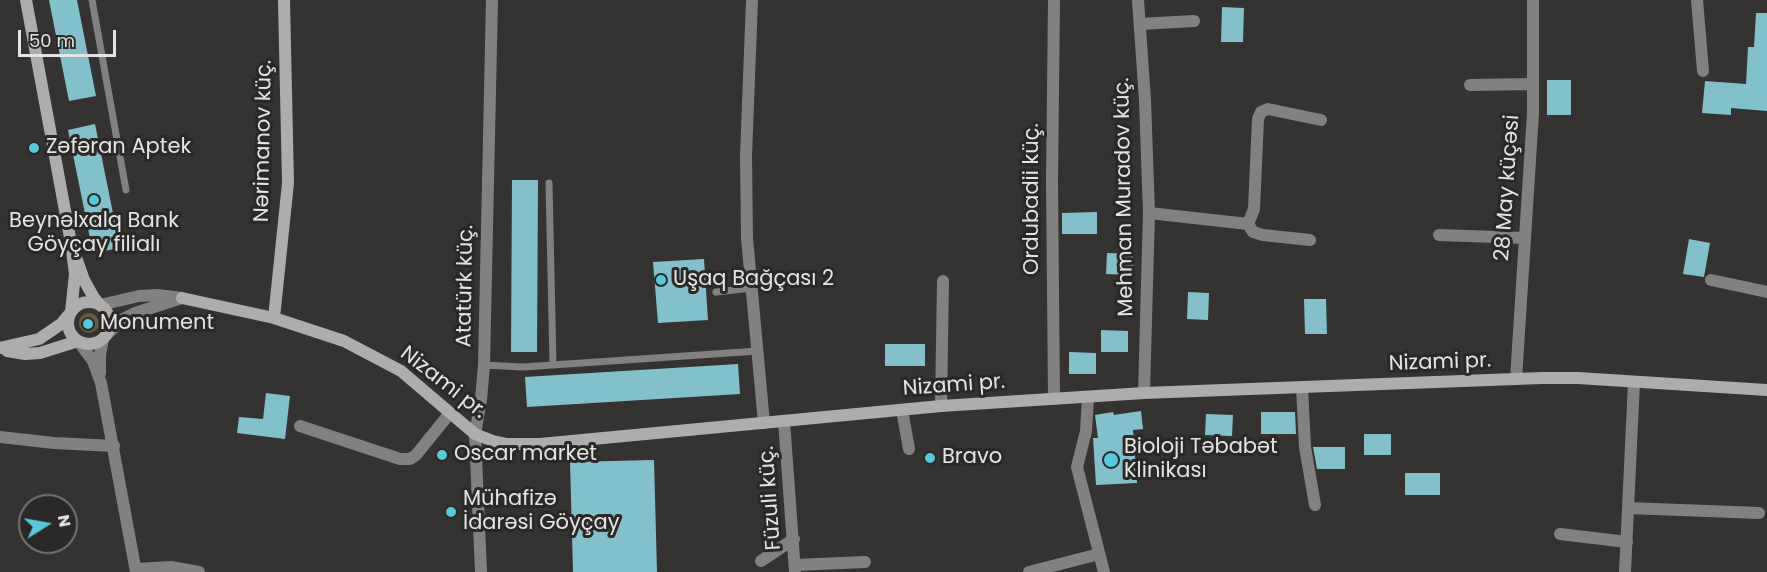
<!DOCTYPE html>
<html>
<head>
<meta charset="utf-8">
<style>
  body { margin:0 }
  #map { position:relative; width:1767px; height:572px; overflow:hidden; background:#353331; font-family:Poppins,sans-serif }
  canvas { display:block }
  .north { position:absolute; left:18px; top:494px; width:60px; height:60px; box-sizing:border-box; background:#2b2927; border:2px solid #757472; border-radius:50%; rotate:79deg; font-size:16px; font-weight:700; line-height:24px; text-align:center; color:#e5e4e3 }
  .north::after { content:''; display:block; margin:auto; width:21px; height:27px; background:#54cadd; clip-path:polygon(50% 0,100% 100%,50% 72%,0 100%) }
  .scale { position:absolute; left:18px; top:30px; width:98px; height:27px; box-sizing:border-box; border:3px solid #e5e4e3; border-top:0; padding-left:8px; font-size:18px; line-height:21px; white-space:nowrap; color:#e5e4e3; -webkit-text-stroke:4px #2b2927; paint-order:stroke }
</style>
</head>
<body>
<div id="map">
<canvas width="1767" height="572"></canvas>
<div class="north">N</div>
<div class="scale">50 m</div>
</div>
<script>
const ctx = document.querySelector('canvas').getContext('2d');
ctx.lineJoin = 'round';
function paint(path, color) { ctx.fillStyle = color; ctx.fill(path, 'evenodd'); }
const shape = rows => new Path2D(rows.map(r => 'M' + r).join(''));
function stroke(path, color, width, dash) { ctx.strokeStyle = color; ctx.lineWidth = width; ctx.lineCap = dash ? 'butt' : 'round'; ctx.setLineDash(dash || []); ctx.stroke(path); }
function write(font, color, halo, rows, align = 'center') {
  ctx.font = font + ' Poppins,sans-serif'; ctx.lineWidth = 6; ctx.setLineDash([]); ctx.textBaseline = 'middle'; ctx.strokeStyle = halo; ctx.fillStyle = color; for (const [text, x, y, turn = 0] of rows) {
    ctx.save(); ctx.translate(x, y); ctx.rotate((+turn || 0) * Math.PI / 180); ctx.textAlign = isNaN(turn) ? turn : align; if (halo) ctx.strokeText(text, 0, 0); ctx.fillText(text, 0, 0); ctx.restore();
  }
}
paint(shape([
  '79 323a10 10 0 1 1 20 0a10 10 0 1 1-20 0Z'
]), '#695b41');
paint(shape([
  [49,0,77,0,96,96,69,101],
  [1222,7,1244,8,1243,42,1221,42],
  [1756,13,1767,13,1767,111,1731,108,1731,115,1702,113,1705,81,1746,84,1748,47,1754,47],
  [1547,80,1571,80,1571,115,1547,115],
  [95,124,120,248,93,253,68,130],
  [512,180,538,180,537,352,511,352],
  [1097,212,1097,234,1062,234,1062,213],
  [1689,239,1710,243,1704,277,1683,274],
  [1107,253,1133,254,1133,275,1106,274],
  [704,259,708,320,658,323,653,262],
  [1188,292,1209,293,1208,320,1187,319],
  [1304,299,1326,299,1327,334,1305,334],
  [1101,330,1128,331,1128,352,1101,352],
  [885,344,925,344,925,366,885,366],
  [1069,352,1096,353,1096,374,1069,374],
  [738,364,740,394,527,407,525,377],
  [266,393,290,396,285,439,237,433,239,417,263,419],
  [1141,411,1143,429,1133,430,1137,483,1096,485,1093,438,1098,438,1095,415,1113,412,1114,415],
  [1261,412,1295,412,1296,434,1261,434],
  [1206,414,1233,415,1232,436,1205,435],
  [1364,434,1391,434,1391,455,1364,455],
  [1313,447,1345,447,1345,469,1317,469],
  [654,460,657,572,573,572,570,462],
  [1405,473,1440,473,1440,495,1405,495]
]), '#82c1cc');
stroke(shape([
  [92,0,126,190],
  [549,183,553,365],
  [716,292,752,288],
  [484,365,523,367,758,351]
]), '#828180', 7);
stroke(shape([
  [752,0,746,156,747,238,764,423],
  [1138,0,1145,100,1149,213,1144,393],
  [1697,0,1703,71],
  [1140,24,1194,21],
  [1470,85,1533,84],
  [1149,213,1248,224,1253,232,1263,235,1310,240],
  [1248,224,1254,209,1258,119,1261,112,1268,109,1321,120],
  [1439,235,1525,238],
  [1711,280,1767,292],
  [100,305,139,296,157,295,182,298,135,313,123,319,107,334],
  [78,341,93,361,101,383,136,572],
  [100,373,100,355,103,339],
  [1516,379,1533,113,1533,0],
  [1302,387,1305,447,1315,505],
  [1088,397,1086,431,1077,467,1104,572],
  [1054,399,1052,181,1054,0],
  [941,406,943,281],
  [902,410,909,449],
  [784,421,795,572],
  [300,426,400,459,410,459,416,455,450,413],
  [0,437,54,443,114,446],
  [1628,508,1759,513],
  [1560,534,1627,542],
  [761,561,794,539],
  [795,565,865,562],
  [136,569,171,567,199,572],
  [481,572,475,434,481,400,484,365,492,0],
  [1029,572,1099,554],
  [1625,572,1634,382]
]), '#828180', 12);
stroke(shape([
  [26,0,71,243],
  [182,298,274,318,344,341,401,371,475,434,493,441,507,444,540,444,941,406,1144,393,1542,378,1578,378,1767,390],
  '68 323a21 21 0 1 1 42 0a21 21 0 1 1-42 0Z',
  [274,318,288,183,284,0],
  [0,348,39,339,61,324,71,312,75,274,71,243,84,280,94,298,100,305],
  [7,351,25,354,40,353,78,341]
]), '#aeadab', 12);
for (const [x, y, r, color] of [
  [34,148,6,"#54cadd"],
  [94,200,6,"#54cadd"],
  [661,280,6,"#54cadd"],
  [88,324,6,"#54cadd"],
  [442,455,6,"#54cadd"],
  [930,458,6,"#54cadd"],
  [1111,460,8,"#54cadd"],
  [451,512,6,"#54cadd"]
]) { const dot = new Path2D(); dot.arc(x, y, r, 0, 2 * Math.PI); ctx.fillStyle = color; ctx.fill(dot); stroke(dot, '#2b2927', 2); }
write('21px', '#e5e4e3', '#2b2927', [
  ["Nərimanov küç.",264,141,-89],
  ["28 May küçəsi",1508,188,-86],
  ["Mehman Muradov küç.",1125,197,-91],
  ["Ordubadii küç.",1033,199,-90],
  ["Atatürk küç.",466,286,-89],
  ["Nizami pr.",1440,363,-2],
  ["Nizami pr.",443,383,38],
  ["Nizami pr.",954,386,-4],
  ["Füzuli küç.",771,498,-94]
]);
write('21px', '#e5e4e3', '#2b2927', [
  ["Zəfəran Aptek",46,148],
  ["Beynəlxalq Bank",94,222,"center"],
  ["Göyçay filialı",94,246,"center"],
  ["Uşaq Bağçası 2",673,280],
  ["Monument",100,324],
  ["Bioloji Təbabət",1124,448],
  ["Klinikası",1124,472],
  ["Oscar market",454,455],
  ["Bravo",942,458],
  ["Mühafizə",463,500],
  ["İdarəsi Göyçay",463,524]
], 'left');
</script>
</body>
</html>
